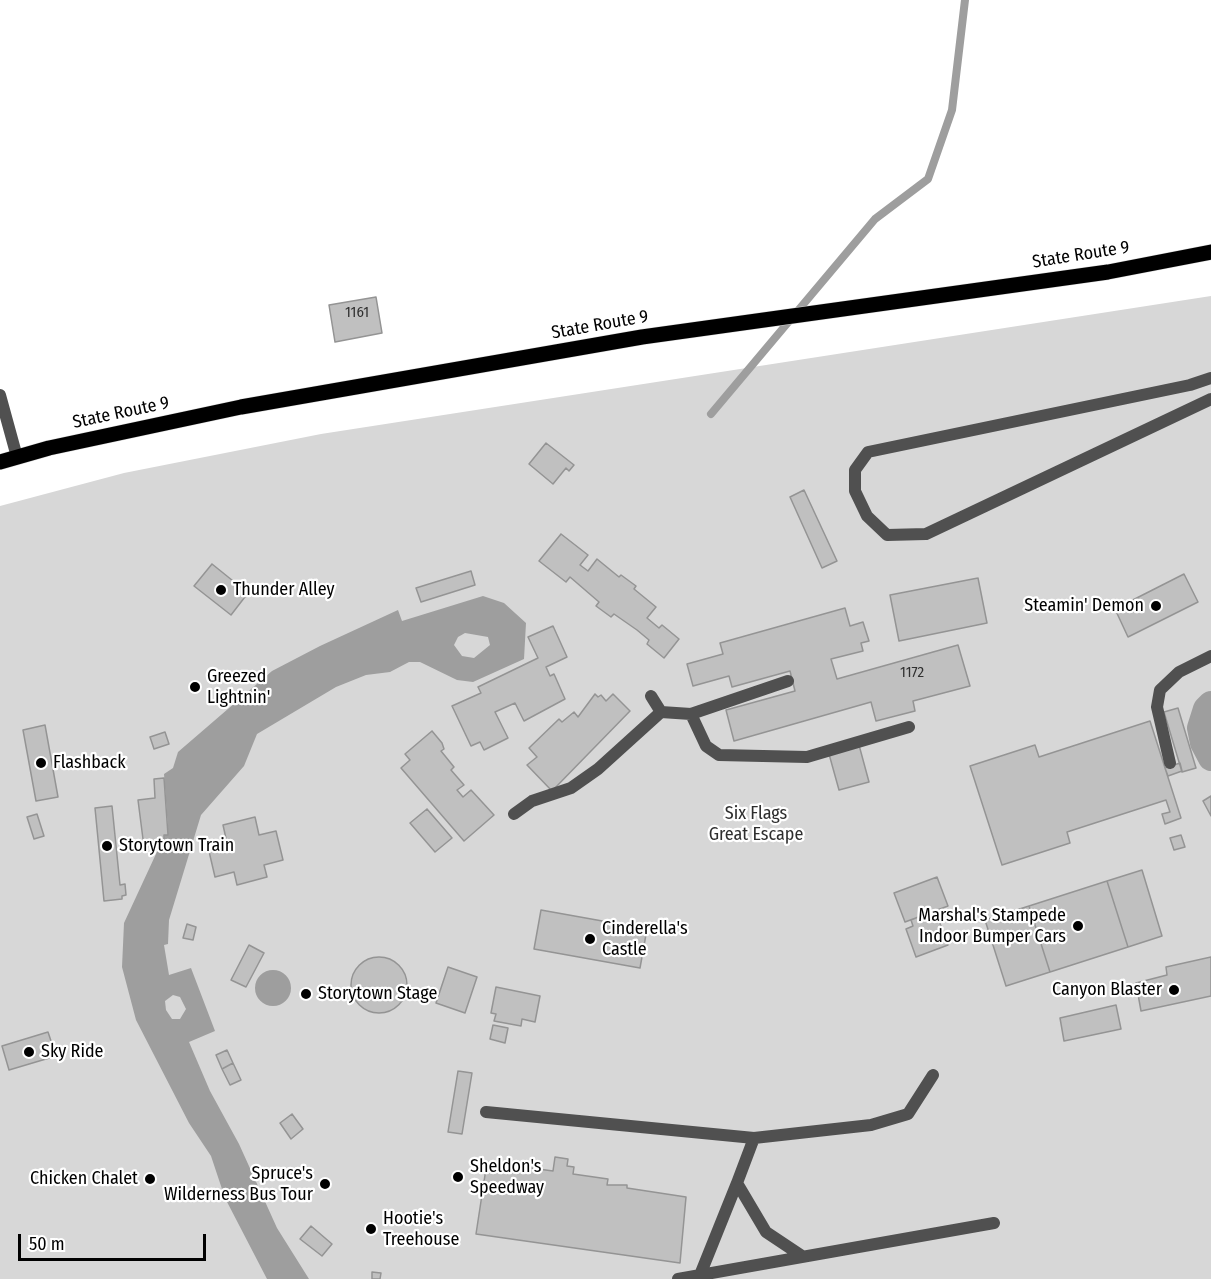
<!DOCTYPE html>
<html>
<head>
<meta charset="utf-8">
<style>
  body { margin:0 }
  #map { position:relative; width:1211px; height:1279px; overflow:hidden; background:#fff; font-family:"Fira Sans Condensed",sans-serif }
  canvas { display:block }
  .scale { position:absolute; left:18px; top:1234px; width:188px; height:27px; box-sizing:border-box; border:3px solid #000; border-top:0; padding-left:8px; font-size:18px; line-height:21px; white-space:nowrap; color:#000; -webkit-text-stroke:4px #fff; paint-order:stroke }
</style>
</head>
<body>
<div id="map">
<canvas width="1211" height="1279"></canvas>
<div class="scale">50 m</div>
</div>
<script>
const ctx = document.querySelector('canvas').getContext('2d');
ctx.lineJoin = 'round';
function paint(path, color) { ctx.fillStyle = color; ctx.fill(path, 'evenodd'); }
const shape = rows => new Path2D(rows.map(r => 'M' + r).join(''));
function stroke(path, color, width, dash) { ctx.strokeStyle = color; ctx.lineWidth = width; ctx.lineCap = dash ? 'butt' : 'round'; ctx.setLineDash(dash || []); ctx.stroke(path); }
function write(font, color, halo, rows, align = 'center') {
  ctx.font = font + ' "Fira Sans Condensed",sans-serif'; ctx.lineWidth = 4.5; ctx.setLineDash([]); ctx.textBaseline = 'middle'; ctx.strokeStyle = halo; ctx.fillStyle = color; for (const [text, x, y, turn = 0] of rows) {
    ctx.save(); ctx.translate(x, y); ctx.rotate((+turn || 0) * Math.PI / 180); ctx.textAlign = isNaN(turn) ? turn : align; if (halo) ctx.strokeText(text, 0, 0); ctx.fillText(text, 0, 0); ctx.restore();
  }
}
paint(shape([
  [1211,296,1211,1279,0,1279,0,506,124,473,321,434]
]), '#d7d7d7');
paint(shape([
  [483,596,504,603,526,623,524,659,473,682,457,680,420,662,409,662,390,672,366,675,336,687,257,734,244,766,201,815,169,920,168,944,164,945,169,975,191,968,215,1031,189,1042,210,1091,239,1144,277,1228,309,1279,267,1279,225,1198,211,1156,189,1123,136,1020,122,967,124,923,168,828,164,774,173,768,178,752,272,671,320,646,398,610,402,621],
  [465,633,488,637,490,645,474,658,462,656,454,645,458,637],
  [173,995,180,997,186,1009,180,1019,172,1019,166,1010,165,1001],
  '255 988a18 18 0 1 1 36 0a18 18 0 1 1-36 0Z'
]), '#9e9e9e');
stroke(shape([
  [711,414,875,219,928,179,952,110,965,0]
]), '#9e9e9e', 8);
stroke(shape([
  [1211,704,1206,709,1200,728,1203,743,1211,758]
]), '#9e9e9e', 26);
const building = shape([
  [376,297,382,333,335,342,329,305,376,297],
  [546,443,574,465,569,471,566,468,553,484,529,464,546,443],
  [804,490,837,561,822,568,790,497,804,490],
  [561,534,588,555,580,565,588,571,597,559,619,577,621,575,636,586,634,589,656,607,647,618,659,628,662,625,679,639,664,658,647,644,649,640,637,630,614,614,611,617,596,606,599,602,570,577,566,582,539,561,561,534],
  [212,564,248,593,231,615,194,586,212,564],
  [471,571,475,585,421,602,416,588,471,571],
  [1184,574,1198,602,1128,637,1115,609,1184,574],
  [978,578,987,623,899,641,890,595,978,578],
  [845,608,850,626,863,622,869,641,861,643,863,651,831,659,837,679,958,645,970,686,913,701,915,711,876,721,871,702,734,741,726,710,795,691,790,671,732,687,729,676,693,686,687,664,723,654,720,643,845,608],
  [553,626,567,657,546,667,550,676,554,674,565,699,524,721,515,703,495,712,508,738,484,750,480,742,471,746,452,706,481,693,478,687,538,658,528,637,553,626],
  [595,694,598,697,601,695,606,701,613,694,630,711,552,791,527,765,537,757,529,748,559,719,562,722,574,712,578,717,595,694],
  [1178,708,1196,768,1182,772,1164,712,1178,708],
  [1150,721,1181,818,1165,824,1162,814,1170,812,1166,800,1067,832,1070,843,1002,865,970,766,1035,745,1039,757,1150,721],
  [45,725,58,797,36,801,23,730,45,725],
  [432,731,442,743,444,749,441,751,454,767,451,770,464,785,457,790,463,797,471,790,494,815,464,841,401,768,410,760,405,754,432,731],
  [165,732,169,744,154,749,150,737,165,732],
  [859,745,869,782,839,790,829,754,859,745],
  [1180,763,1182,771,1168,776,1165,768,1180,763],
  [164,778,168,835,164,835,164,845,144,847,138,800,155,798,154,779,164,778],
  [1211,796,1211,816,1203,801,1211,796],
  [112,806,120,885,125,884,126,895,122,896,122,899,104,901,95,808,112,806],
  [427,809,452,838,435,852,410,823,427,809],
  [37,814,44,836,34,839,27,817,37,814],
  [255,817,259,835,276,831,283,860,264,865,267,877,237,885,234,872,215,877,208,847,227,843,223,825,255,817],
  [1181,835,1185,847,1174,850,1170,838,1181,835],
  [1142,870,1162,936,1128,947,1107,881,1142,870],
  [937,877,948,906,905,922,894,893,937,877],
  [1107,881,1128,947,1050,972,1029,906,1107,881],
  [1029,906,1050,972,1006,986,985,920,1029,906],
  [541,910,647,929,640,968,534,949,541,910],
  [935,910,948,945,916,957,906,929,913,926,911,920,935,910],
  [187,924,196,927,193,940,183,938,187,924],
  [249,945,264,953,246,987,231,980,249,945],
  [1211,957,1211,996,1141,1011,1136,983,1167,975,1166,967,1211,957],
  '351 985a28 28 0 1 1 56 0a28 28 0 1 1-56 0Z',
  [448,967,477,977,465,1013,436,1003,448,967],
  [496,987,540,996,535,1022,522,1019,521,1026,494,1021,496,1014,491,1013,496,987],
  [1116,1005,1121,1029,1064,1041,1060,1018,1116,1005],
  [493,1025,508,1028,505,1043,490,1039,493,1025],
  [48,1032,56,1056,9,1070,2,1046,48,1032],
  [227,1050,233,1063,222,1069,216,1055,227,1050],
  [233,1063,241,1080,230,1085,222,1069,233,1063],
  [458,1071,472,1073,462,1134,448,1132,458,1071],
  [292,1114,303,1129,291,1139,280,1123,292,1114],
  [555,1157,568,1159,567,1166,574,1167,573,1174,608,1179,607,1185,627,1185,627,1188,686,1197,680,1263,476,1234,487,1162,553,1171,555,1157],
  [311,1226,332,1244,322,1256,300,1239,311,1226],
  [372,1272,381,1273,380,1279,372,1279,372,1272]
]);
paint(building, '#c0c0c0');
stroke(building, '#949494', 1.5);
const primary = shape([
  [0,462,49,448,241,407,642,337,1108,272,1211,252]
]);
stroke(primary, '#dbdbdb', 16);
stroke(shape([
  [1211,378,1190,385,868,452,855,470,855,491,867,516,887,535,926,534,1211,399],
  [0,395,17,457],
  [651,696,661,712],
  [691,714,788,681],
  [1170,763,1157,707,1160,690,1179,672,1211,656],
  [514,814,532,801,571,788,598,769,661,712,691,714,706,746,719,755,807,757,909,727],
  [486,1112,754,1138],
  [737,1183,754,1138,871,1125,908,1114,933,1075],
  [700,1275,737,1183,766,1232,802,1256],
  [678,1279,994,1223]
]), '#505050', 12);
stroke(primary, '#000', 15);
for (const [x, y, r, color] of [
  [221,590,6,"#000"],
  [1156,606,6,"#000"],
  [195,687,6,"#000"],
  [41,763,6,"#000"],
  [107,846,6,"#000"],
  [1078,926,6,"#000"],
  [590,939,6,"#000"],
  [1174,990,6,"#000"],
  [306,994,6,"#000"],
  [29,1052,6,"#000"],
  [458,1177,6,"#000"],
  [150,1179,6,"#000"],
  [325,1184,6,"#000"],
  [371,1229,6,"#000"]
]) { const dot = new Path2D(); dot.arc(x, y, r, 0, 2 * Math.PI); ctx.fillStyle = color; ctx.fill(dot); stroke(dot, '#fff', 2); }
write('15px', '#303030', null, [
  ["1161",357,313],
  ["1172",912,673]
]);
write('18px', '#000', '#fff', [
  ["State Route 9",1081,255,-9],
  ["State Route 9",600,325,-10],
  ["State Route 9",121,413,-12]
]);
write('18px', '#000', '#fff', [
  ["Thunder Alley",233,590],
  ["Steamin' Demon",1144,606,"right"],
  ["Greezed",207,677],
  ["Lightnin'",207,698],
  ["Flashback",53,763],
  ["Storytown Train",119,846],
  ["Marshal's Stampede",1066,916,"right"],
  ["Indoor Bumper Cars",1066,937,"right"],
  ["Cinderella's",602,929],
  ["Castle",602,950],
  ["Canyon Blaster",1162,990,"right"],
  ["Storytown Stage",318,994],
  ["Sky Ride",41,1052],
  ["Sheldon's",470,1167],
  ["Speedway",470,1188],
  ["Spruce's",313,1174,"right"],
  ["Wilderness Bus Tour",313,1195,"right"],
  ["Chicken Chalet",138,1179,"right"],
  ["Hootie's",383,1219],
  ["Treehouse",383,1240]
], 'left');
write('18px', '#2e2e2e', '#fff', [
  ["Six Flags",756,814],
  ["Great Escape",756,835]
]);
</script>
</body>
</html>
